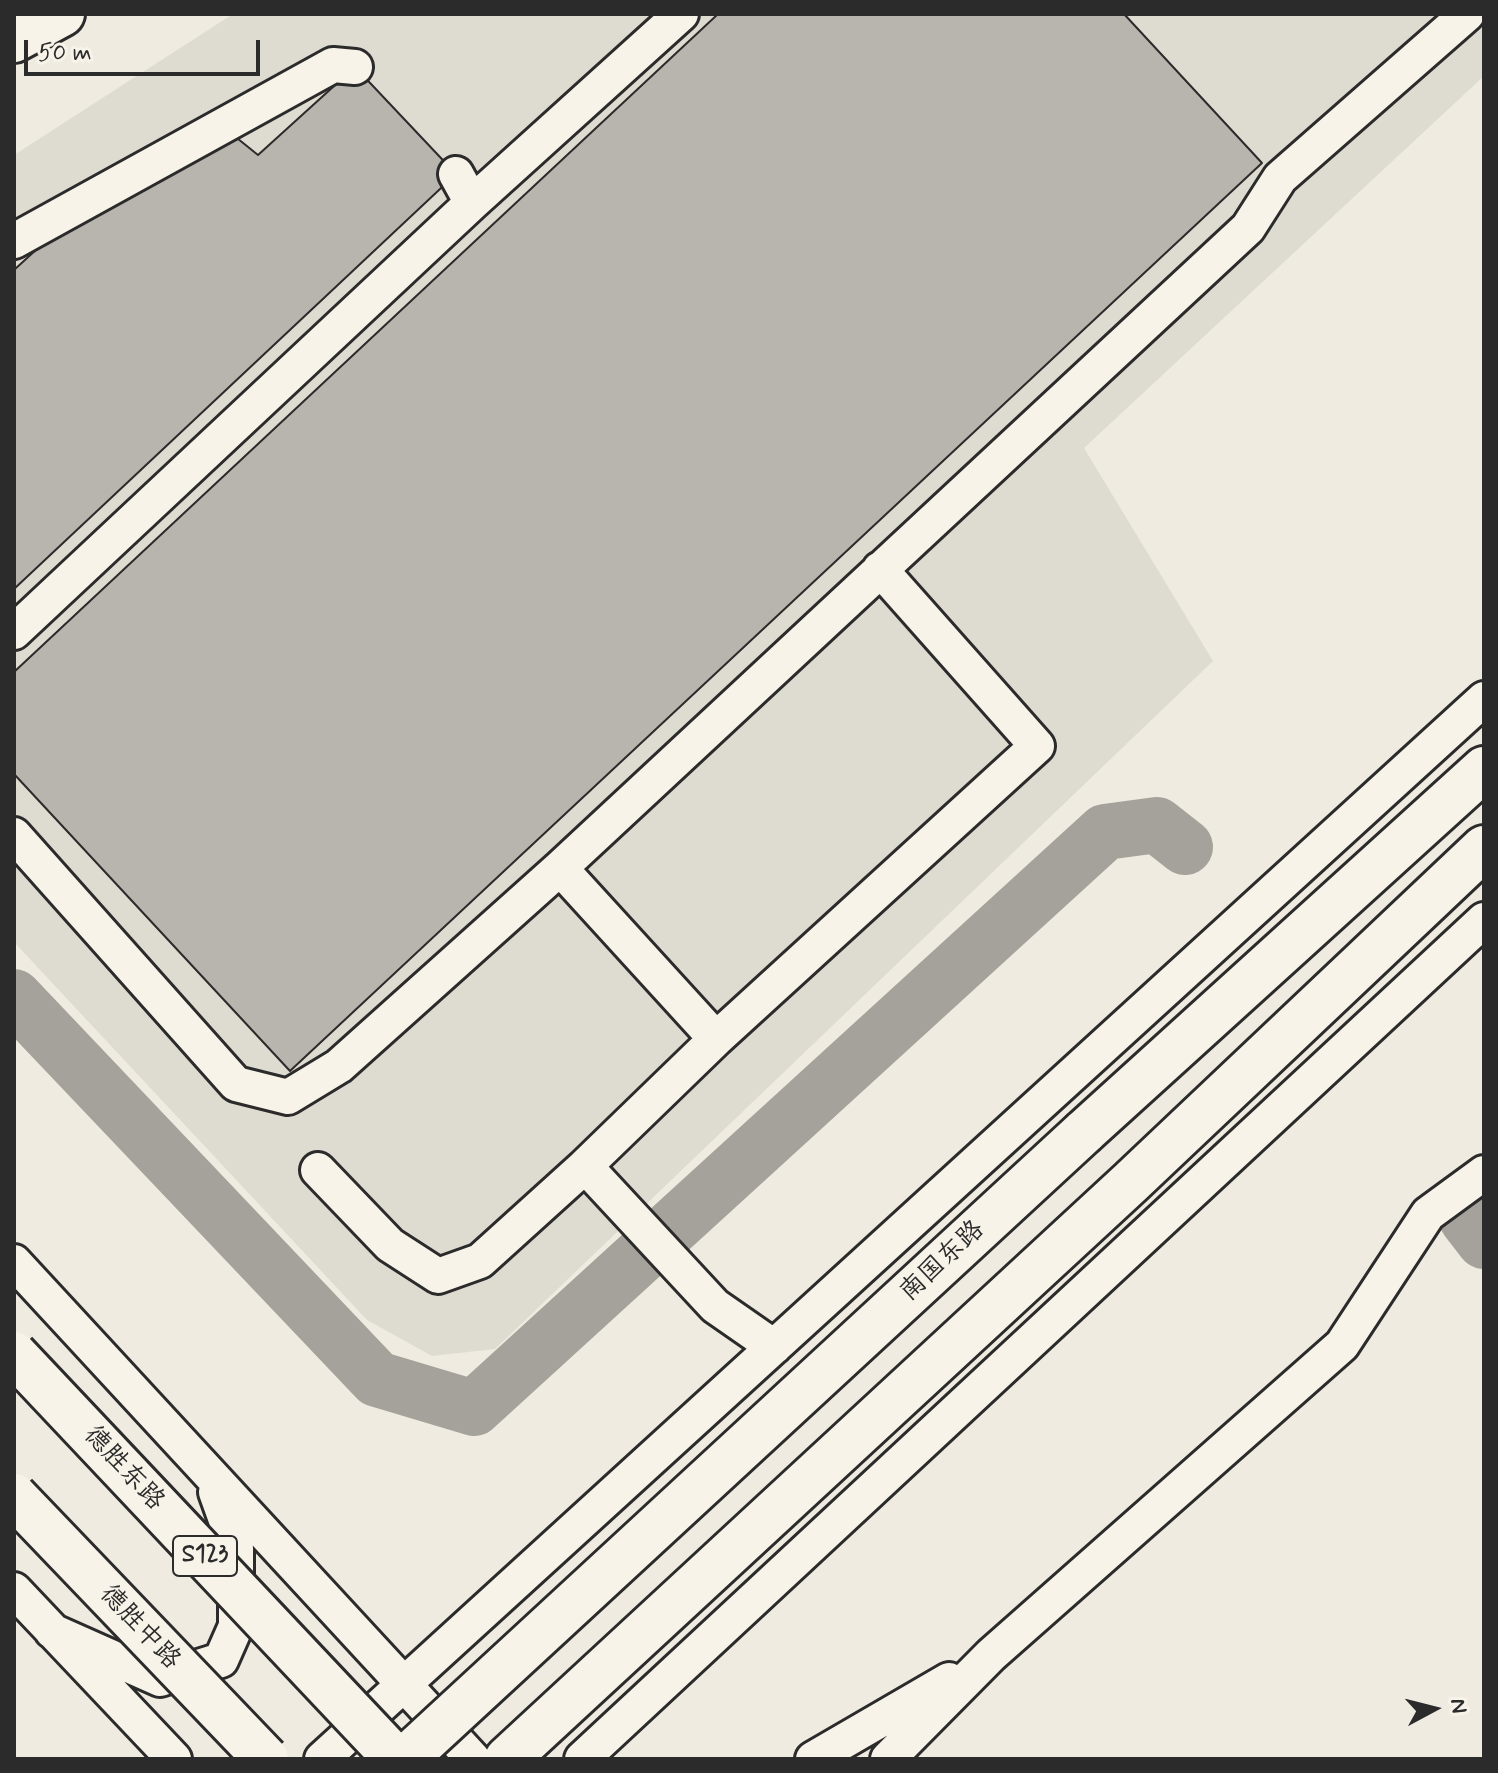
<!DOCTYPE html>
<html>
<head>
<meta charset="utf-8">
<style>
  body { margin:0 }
  #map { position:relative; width:1498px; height:1773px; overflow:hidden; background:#efebe0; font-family:Mynerve,sans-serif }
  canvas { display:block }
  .frame { position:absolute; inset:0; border:16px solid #2b2b2b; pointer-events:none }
  .north { position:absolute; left:1394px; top:1669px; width:80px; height:80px; -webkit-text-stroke:6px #f7f3e8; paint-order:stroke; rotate:83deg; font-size:22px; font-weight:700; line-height:32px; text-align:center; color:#2b2b2b }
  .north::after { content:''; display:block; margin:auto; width:28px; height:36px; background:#2b2b2b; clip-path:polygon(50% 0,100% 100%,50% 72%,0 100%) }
  .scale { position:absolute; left:24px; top:40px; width:236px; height:36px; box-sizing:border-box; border:4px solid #2b2b2b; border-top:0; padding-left:10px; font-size:24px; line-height:28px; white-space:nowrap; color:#2b2b2b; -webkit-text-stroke:6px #f7f3e8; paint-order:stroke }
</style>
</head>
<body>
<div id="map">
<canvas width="1498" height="1773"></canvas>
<div class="frame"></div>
<div class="north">N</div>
<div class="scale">50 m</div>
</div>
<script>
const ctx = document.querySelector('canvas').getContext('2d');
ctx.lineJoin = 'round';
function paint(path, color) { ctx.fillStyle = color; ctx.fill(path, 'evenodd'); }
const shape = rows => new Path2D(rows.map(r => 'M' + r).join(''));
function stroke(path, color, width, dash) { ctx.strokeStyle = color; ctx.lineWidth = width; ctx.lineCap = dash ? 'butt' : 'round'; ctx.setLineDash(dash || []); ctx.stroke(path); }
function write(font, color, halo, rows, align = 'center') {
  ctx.font = font + ' Mynerve,"LXGW WenKai TC",sans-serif'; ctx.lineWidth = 6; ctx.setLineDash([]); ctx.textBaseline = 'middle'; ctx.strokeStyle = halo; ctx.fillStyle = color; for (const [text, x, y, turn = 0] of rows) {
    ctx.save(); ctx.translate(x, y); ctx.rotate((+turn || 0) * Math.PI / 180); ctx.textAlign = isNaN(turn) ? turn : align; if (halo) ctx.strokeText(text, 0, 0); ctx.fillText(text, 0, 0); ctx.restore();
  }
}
paint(shape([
  [233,14,1484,14,1484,76,1084,448,1213,661,495,1349,432,1356,367,1320,14,942,14,155]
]), '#dedbd1');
stroke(shape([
  [14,997,377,1379,474,1408,1105,832,1157,825,1185,847],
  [1467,1219,1484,1241]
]), '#a4a29a', 56);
const building = shape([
  [718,14,1124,14,1262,163,290,1071,14,774,14,672,718,14],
  [355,67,456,174,14,589,14,270,74,215,227,130,258,155,355,67]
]);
paint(building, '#b8b5ae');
stroke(building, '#2b2b2b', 2);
const minor = shape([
  [456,174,472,203],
  [14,241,333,65,355,67],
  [14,632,472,203,681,14],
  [14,835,236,1084,288,1097,339,1066,560,868,1248,228,1280,178,1467,14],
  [560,868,716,1039,585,1166],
  [716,1039,1037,746,880,569],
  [318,1170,390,1245,438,1276,480,1261,585,1166,715,1306,774,1347],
  [14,1262,473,1759],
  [14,1590,174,1759],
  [52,1631,160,1679,221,1660,236,1626,236,1548,216,1492],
  [322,1759,1484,699],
  [582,1759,1484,920],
  [813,1759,949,1680],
  [888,1759,991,1655,1342,1345,1428,1214,1484,1173]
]);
const major = shape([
  [1084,1132,1484,769],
  [507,1759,1131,1182,1484,848]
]);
const highway = shape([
  [14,40,62,14]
]);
stroke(minor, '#2b2b2b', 40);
stroke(major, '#2b2b2b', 50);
stroke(highway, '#2b2b2b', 50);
stroke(minor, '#f7f3e8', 34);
stroke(major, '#f7f3e8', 44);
stroke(highway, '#f7f3e8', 44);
const majorBridge = shape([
  [14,1354,396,1759],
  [14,1496,266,1759],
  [405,1759,1084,1132]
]);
stroke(majorBridge, '#2b2b2b', 50, []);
stroke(majorBridge, '#f7f3e8', 44);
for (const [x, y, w] of [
  [205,1556,64]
]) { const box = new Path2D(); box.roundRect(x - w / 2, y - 20, w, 40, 6); ctx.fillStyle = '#f7f3e8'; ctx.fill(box); stroke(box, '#2b2b2b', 2); }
write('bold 24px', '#2b2b2b', null, [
  ["S123",205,1556]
]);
write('26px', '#2b2b2b', '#f7f3e8', [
  ["南国东路",943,1262,-43],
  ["德胜东路",123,1469,47],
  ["德胜中路",139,1628,47]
]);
</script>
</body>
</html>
